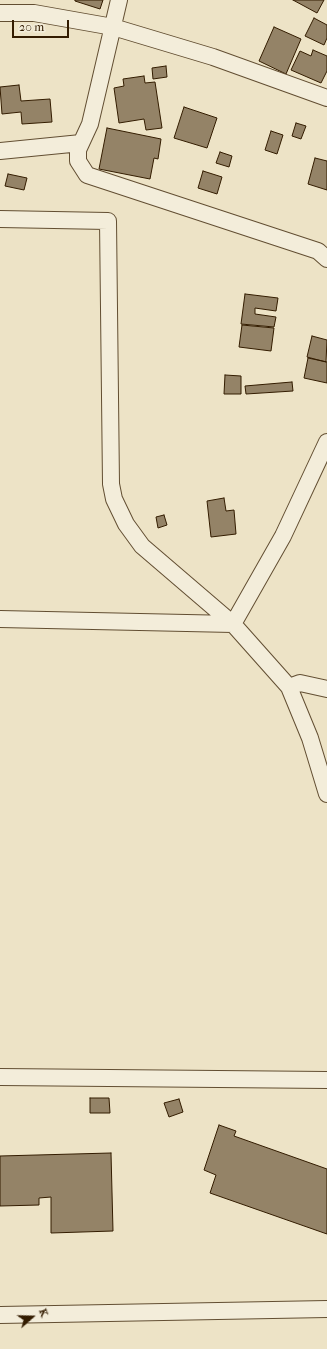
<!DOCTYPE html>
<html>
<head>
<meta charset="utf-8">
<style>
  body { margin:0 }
  #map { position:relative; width:327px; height:1349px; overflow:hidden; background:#ede3c6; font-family:"IM FELL French Canon",serif }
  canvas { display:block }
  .north { position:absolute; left:12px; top:1297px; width:40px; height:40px; -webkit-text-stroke:3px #f3edda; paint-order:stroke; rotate:70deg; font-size:11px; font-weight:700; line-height:16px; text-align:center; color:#331c00 }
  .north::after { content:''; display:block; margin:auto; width:14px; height:18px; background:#331c00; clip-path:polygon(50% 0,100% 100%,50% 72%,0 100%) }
  .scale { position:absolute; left:12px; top:20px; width:57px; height:18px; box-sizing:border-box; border:2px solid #331c00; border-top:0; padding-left:5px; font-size:12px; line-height:14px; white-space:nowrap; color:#331c00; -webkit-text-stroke:3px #f3edda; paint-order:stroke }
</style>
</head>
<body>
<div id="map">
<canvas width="327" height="1349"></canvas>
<div class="north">K</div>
<div class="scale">20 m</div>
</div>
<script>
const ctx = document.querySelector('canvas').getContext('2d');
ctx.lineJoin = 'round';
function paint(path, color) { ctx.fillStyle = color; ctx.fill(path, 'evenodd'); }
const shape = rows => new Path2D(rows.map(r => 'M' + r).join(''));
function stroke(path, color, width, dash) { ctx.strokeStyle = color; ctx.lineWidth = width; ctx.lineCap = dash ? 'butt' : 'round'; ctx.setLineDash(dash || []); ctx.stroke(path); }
const building = shape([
  [75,0,103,0,100,9,75,1,75,0],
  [293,0,324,0,317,13,293,0],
  [314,18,327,25,327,38,324,45,305,36,314,18],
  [274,27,301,39,286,74,259,61,274,27],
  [313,50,327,56,327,71,321,83,291,70,300,51,311,56,313,50],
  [166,66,167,77,153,79,152,68,166,66],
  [144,76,145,83,155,82,162,128,146,130,144,119,119,123,114,88,124,86,123,79,144,76],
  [19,85,21,101,50,99,52,122,22,124,21,112,2,114,0,87,19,85],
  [184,107,217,118,207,148,174,138,184,107],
  [296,123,306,126,301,139,292,136,296,123],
  [107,128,161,139,158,159,154,158,150,179,99,169,107,128],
  [271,131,283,135,277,154,265,150,271,131],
  [220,152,232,156,229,167,216,163,220,152],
  [315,158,327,161,327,190,308,184,315,158],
  [203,171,222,177,217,194,198,188,203,171],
  [8,174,27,178,24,190,5,186,8,174],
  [245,294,278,298,276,311,255,308,255,314,276,317,274,327,241,324,245,294],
  [242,325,274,328,271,351,239,347,242,325],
  [312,336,327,340,326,362,307,357,312,336],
  [308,358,327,362,327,383,304,378,308,358],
  [225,375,241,376,241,394,224,394,225,375],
  [292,382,293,391,246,394,245,386,292,382],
  [224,498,226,511,234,510,236,534,211,537,207,501,224,498],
  [164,515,167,525,158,528,156,517,164,515],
  [90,1098,109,1098,110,1113,90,1113,90,1098],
  [179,1099,183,1112,169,1117,164,1103,179,1099],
  [219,1125,236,1131,234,1136,327,1169,327,1234,210,1193,216,1175,204,1170,219,1125],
  [111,1153,113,1231,51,1233,51,1197,39,1198,39,1205,0,1206,0,1156,111,1153]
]);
paint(building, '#948367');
stroke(building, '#331c00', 1);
const minor = shape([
  [119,0,90,124,78,150,78,161,87,175,318,251,327,259],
  [0,13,34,13,113,27,213,57,327,98],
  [0,151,81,143],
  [0,219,108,221,111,484,114,499,126,524,142,546,233,624],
  [327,442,283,536,233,624,289,687,310,738,327,794],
  [0,619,233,624],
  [289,687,300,683,327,689],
  [0,1077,327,1080],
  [0,1315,327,1309]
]);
stroke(minor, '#624e32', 18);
stroke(minor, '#f3edda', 16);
</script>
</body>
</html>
